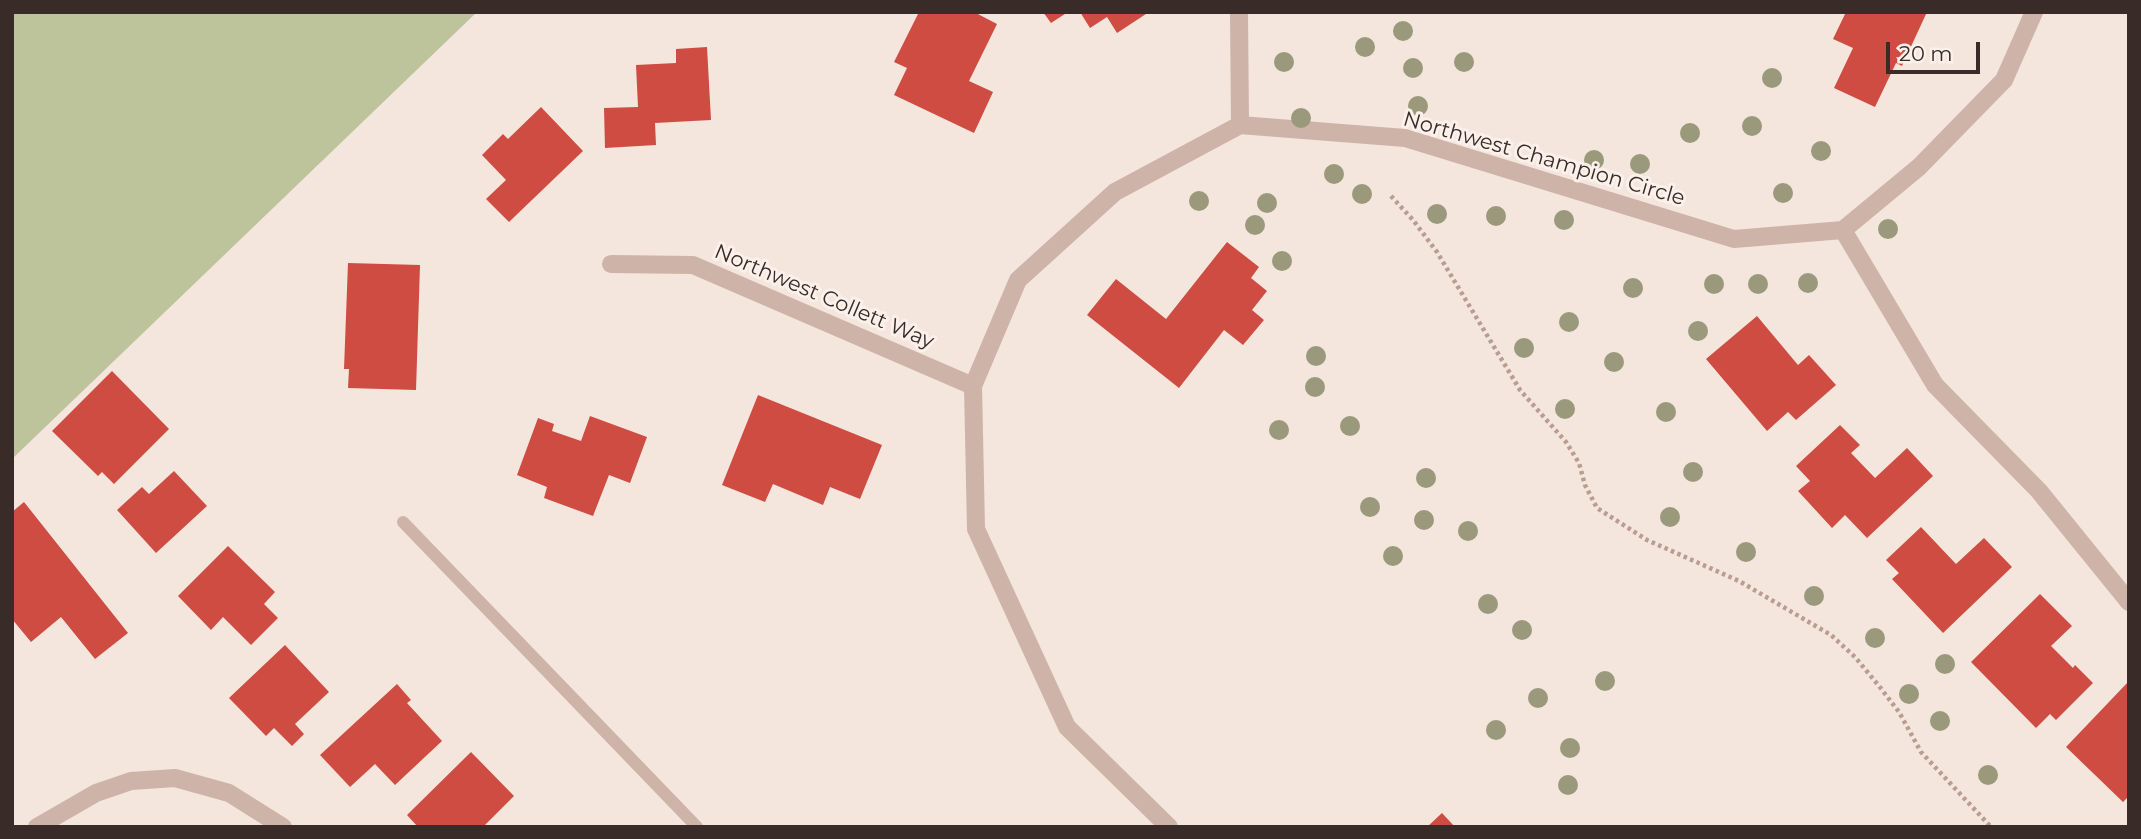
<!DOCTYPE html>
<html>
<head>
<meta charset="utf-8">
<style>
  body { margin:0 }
  #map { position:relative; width:2141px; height:839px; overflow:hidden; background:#f4e5dd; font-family:Montserrat,sans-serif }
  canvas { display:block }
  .frame { position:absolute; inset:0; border:14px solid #392b28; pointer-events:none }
  .scale { position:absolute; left:1886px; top:42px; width:94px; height:32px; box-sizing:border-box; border:4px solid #392b28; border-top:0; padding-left:9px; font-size:21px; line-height:24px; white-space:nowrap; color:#392b28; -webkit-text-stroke:5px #fbf0ea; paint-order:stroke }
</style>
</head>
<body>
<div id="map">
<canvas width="2141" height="839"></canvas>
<div class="frame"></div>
<div class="scale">20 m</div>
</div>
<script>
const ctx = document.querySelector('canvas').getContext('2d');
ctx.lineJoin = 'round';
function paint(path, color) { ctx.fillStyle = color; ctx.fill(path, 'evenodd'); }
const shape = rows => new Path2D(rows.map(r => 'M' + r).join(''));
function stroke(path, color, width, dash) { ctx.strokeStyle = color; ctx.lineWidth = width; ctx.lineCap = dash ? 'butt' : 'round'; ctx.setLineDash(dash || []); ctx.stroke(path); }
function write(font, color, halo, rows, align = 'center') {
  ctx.font = font + ' Montserrat,sans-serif'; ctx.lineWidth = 6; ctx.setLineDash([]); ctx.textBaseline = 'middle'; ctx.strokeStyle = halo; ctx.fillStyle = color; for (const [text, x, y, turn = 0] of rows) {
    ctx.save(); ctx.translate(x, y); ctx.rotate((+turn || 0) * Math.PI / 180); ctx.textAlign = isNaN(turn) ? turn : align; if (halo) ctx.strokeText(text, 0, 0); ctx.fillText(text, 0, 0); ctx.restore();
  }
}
paint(shape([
  [13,12,477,12,12,459]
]), '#bdc49b');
paint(shape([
  [919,12,974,12,997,24,969,81,993,92,974,133,894,95,907,68,894,62],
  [1043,12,1068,12,1051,23],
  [1080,12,1149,12,1117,33,1107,17,1090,28],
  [1846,12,1927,12,1902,66,1896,63,1875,107,1834,88,1853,48,1833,39],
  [707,47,711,120,655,123,656,145,605,148,604,108,638,107,636,65,676,63,676,49],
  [541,107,583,151,509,222,486,199,506,180,482,155,503,134,508,139],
  [1227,242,1259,267,1251,278,1267,291,1252,310,1264,320,1243,345,1224,330,1179,388,1087,315,1116,279,1166,319],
  [348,263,420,265,416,390,348,388,349,369,344,369],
  [1757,316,1798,365,1809,355,1836,385,1796,420,1788,412,1767,431,1706,359],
  [112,371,169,429,114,484,102,472,98,476,52,431],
  [758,395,882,445,860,499,830,487,823,505,773,484,765,502,722,485],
  [590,416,647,437,630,483,609,475,593,516,544,498,547,487,517,475,538,418,554,424,552,431,581,441],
  [1840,425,1860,445,1851,453,1875,478,1907,448,1933,476,1867,538,1845,515,1832,528,1798,491,1810,481,1796,466],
  [174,471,207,506,156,553,117,510,142,487,149,494],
  [24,502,128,633,95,659,61,617,31,642,12,619,12,512],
  [1921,527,1956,564,1984,538,2012,567,1943,633,1892,579,1899,573,1886,560],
  [228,546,275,592,264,604,278,618,251,645,223,617,211,630,178,596],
  [2040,594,2072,626,2051,646,2073,668,2075,665,2093,683,2056,720,2050,714,2036,728,1971,662],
  [285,645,329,692,295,724,304,734,292,746,274,728,266,736,229,698],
  [2129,681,2129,796,2123,802,2066,747],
  [397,684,411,700,407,703,442,741,395,785,375,764,350,787,320,755],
  [471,752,514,796,483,827,418,827,407,815],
  [1442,813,1455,827,1427,827]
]), '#ce4c41');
stroke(shape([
  [1391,196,1413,220,1437,252,1520,390,1566,442,1579,463,1585,485,1597,508,1647,540,1739,581,1831,635,1855,657,1879,686,1899,712,1921,752,1991,827]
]), '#b99c92', 4.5, [3.5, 3.5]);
stroke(shape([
  [403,522,697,827]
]), '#cdb3a8', 12);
stroke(shape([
  [1239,12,1240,125],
  [1843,230,1935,385,2039,491,2129,602],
  [611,264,693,265,973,386],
  [37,827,96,793,131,781,175,778,229,793,283,827],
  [1169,827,1067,727,976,529,973,386,1018,280,1115,192,1240,125,1405,138,1734,239,1843,230,1919,167,2004,80,2034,12]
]), '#cdb3a8', 18);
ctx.fillStyle = '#9a997b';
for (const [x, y] of [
  [1403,31],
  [1365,47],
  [1284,62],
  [1464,62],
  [1413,68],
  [1772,78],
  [1418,106],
  [1301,118],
  [1752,126],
  [1690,133],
  [1821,151],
  [1594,160],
  [1640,164],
  [1334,174],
  [1783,193],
  [1362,194],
  [1199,201],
  [1267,203],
  [1437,214],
  [1496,216],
  [1564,220],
  [1255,225],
  [1888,229],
  [1282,261],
  [1808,283],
  [1714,284],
  [1758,284],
  [1633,288],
  [1569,322],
  [1698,331],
  [1524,348],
  [1316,356],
  [1614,362],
  [1315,387],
  [1565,409],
  [1666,412],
  [1350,426],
  [1279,430],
  [1693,472],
  [1426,478],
  [1370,507],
  [1670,517],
  [1424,520],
  [1468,531],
  [1746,552],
  [1393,556],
  [1814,596],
  [1488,604],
  [1522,630],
  [1875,638],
  [1945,664],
  [1605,681],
  [1909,694],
  [1538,698],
  [1940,721],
  [1496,730],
  [1570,748],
  [1988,775],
  [1568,785]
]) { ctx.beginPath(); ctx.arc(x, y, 10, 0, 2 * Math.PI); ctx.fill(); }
write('21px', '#392b28', '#fbf0ea', [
  ["Northwest Champion Circle",1544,159,16],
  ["Northwest Collett Way",824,297,23]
]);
</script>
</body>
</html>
